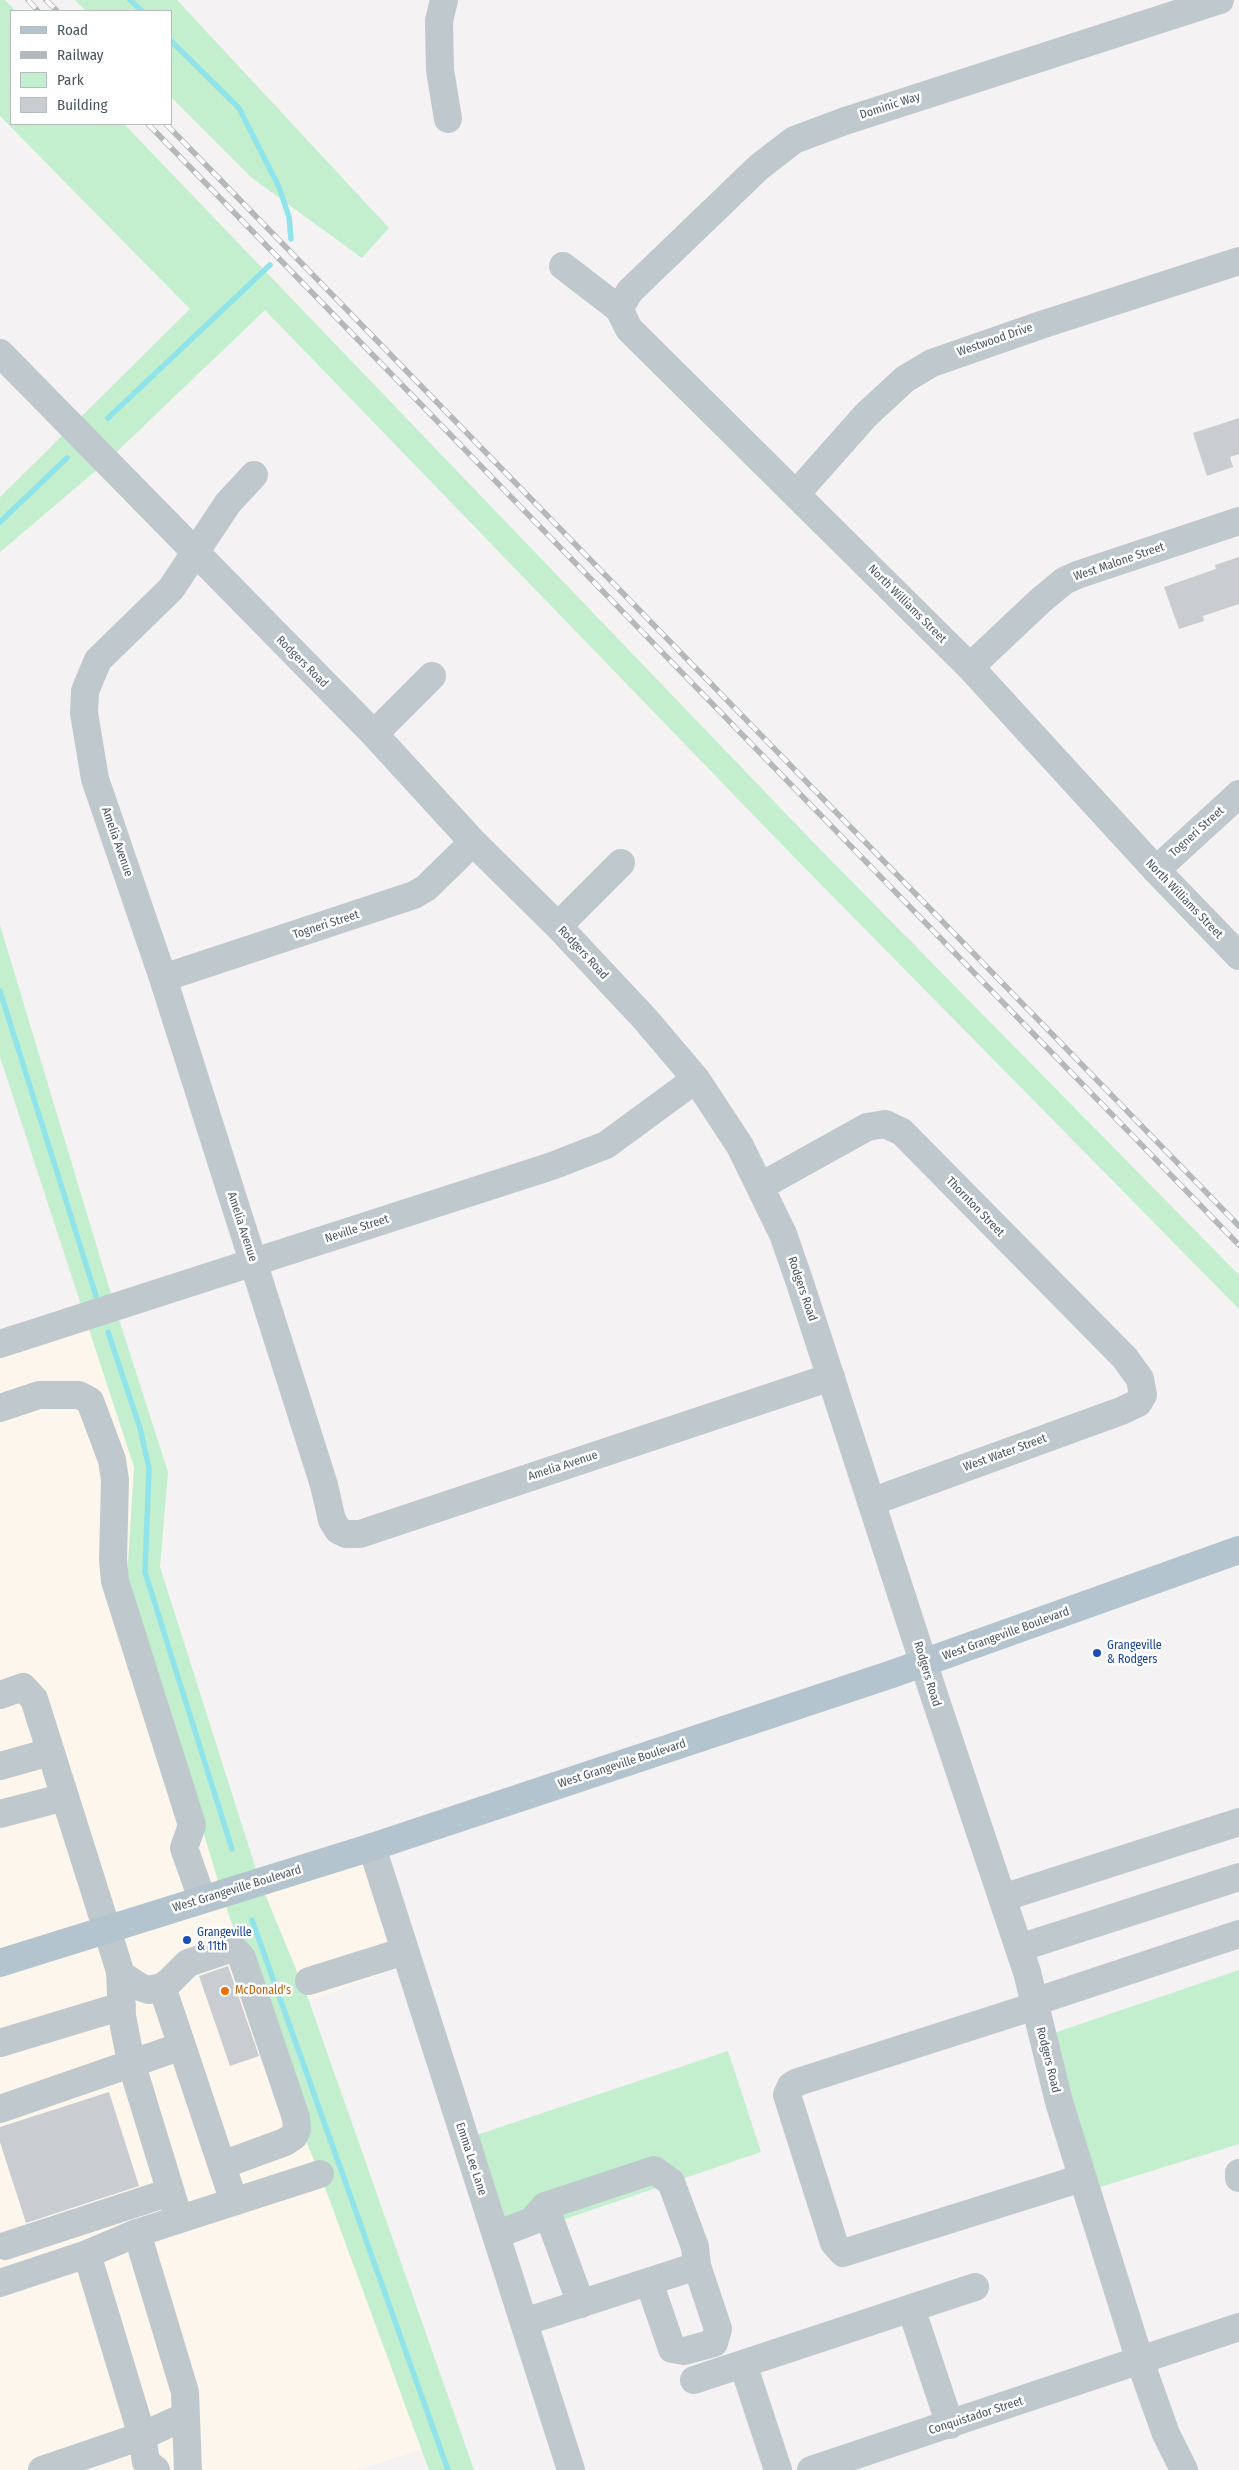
<!DOCTYPE html>
<html>
<head>
<meta charset="utf-8">
<style>
  body { margin:0 }
  #map { position:relative; width:1239px; height:2470px; overflow:hidden; background:#f4f2f2; font-family:"Fira Sans Condensed",sans-serif }
  canvas { display:block }
  .legend { position:absolute; left:10px; top:10px; width:162px; height:115px; box-sizing:border-box; background:#fff; border:1px solid #b7bcbf; margin:0; padding:6px 9px; list-style:none; font-size:15px; color:#4a575f }
  .legend li { display:flex; align-items:center; gap:10px; height:25px }
  .legend b { width:25px; border:1px solid #b7bcbf }
</style>
</head>
<body>
<div id="map">
<canvas width="1239" height="2470"></canvas>
<ul class="legend">
<li><b style="height:6px;background:#b3c4cf"></b>Road</li>
<li><b style="height:6px;background:#b4b8bb"></b>Railway</li>
<li><b style="height:14px;background:#c3efce"></b>Park</li>
<li><b style="height:14px;background:#c9cdd1"></b>Building</li>
</ul>
</div>
<script>
const ctx = document.querySelector('canvas').getContext('2d');
ctx.lineJoin = 'round';
function paint(path, color) { ctx.fillStyle = color; ctx.fill(path, 'evenodd'); }
const shape = rows => new Path2D(rows.map(r => 'M' + r).join(''));
function stroke(path, color, width, dash) { ctx.strokeStyle = color; ctx.lineWidth = width; ctx.lineCap = dash ? 'butt' : 'round'; ctx.setLineDash(dash || []); ctx.stroke(path); }
function write(font, color, halo, rows, align = 'center') {
  ctx.font = font + ' "Fira Sans Condensed",sans-serif'; ctx.lineWidth = 5; ctx.setLineDash([]); ctx.textBaseline = 'middle'; ctx.strokeStyle = halo; ctx.fillStyle = color; for (const [text, x, y, turn = 0] of rows) {
    ctx.save(); ctx.translate(x, y); ctx.rotate((+turn || 0) * Math.PI / 180); ctx.textAlign = isNaN(turn) ? turn : align; if (halo) ctx.strokeText(text, 0, 0); ctx.fillText(text, 0, 0); ctx.restore();
  }
}
paint(shape([
  [85,1317,134,1467,127,1579,242,1958,423,2449,357,2470,0,2470,0,1344],
  [372,1847,409,1964,309,2001,260,1882]
]), '#fcf6ed');
paint(shape([
  [0,0,5,0,16,11,11,11,11,124,124,124,814,843,1239,1275,1239,1309,794,857,265,310,106,462,0,552,0,497,190,309,0,116],
  [75,0,177,0,389,228,362,258,252,178,171,97,171,11,86,11],
  [0,925,115,1307,168,1472,160,1567,260,1882,309,2001,474,2470,429,2470,320,2174,296,2118,222,1894,127,1579,134,1467,0,1057],
  [1239,1970,1239,2144,1087,2191,1042,2037],
  [728,2051,761,2152,498,2242,465,2139]
]), '#c3efce');
stroke(shape([
  [130,0,142,11],
  [171,41,239,108,279,187,289,217,291,239],
  [108,418,270,265],
  [0,522,67,458],
  [0,991,96,1296],
  [108,1332,140,1428,149,1468,145,1572,232,1849],
  [252,1920,448,2470]
]), '#91e3ea', 5.5);
paint(shape([
  [1239,418,1239,454,1230,457,1233,467,1207,476,1193,433],
  [1239,557,1239,604,1203,616,1204,621,1179,629,1164,587,1216,569,1215,565],
  [228,1966,259,2056,230,2066,199,1976],
  [109,2092,139,2186,26,2223,0,2142,0,2127]
]), '#c9cdd1');
stroke(shape([
  [444,0,439,21,440,70,448,119],
  [563,266,619,309,629,329,970,667,1156,870,1239,956],
  [619,309,630,291,759,167,794,140,845,121,1220,0],
  [0,353,374,734,473,842,558,926,646,1020,696,1079,740,1146,783,1234,801,1286,935,1698,1027,1972,1059,2102,1140,2361,1166,2434,1184,2470],
  [254,475,228,503,171,589,98,660,85,691,84,713,95,779,163,978,324,1485,332,1520,338,1530,346,1534,360,1534,831,1377],
  [796,494,866,415,905,379,932,363,1041,325,1239,261],
  [970,667,1040,601,1064,581,1077,575,1239,521],
  [374,734,432,676],
  [1156,870,1239,794],
  [558,926,621,863],
  [163,978,414,895,426,888,473,842],
  [761,1186,867,1127,885,1124,902,1132,1125,1358,1140,1379,1143,1395,1138,1403,1121,1411,871,1502],
  [0,1344,552,1166,606,1145,696,1079],
  [0,1408,39,1395,79,1395,90,1401,112,1460,115,1480,113,1560,115,1581,192,1825,184,1848,202,1899],
  [0,1695,23,1687,34,1699,120,1971,122,2016,131,2062,179,2219],
  [0,1766,50,1752],
  [0,1814,65,1797],
  [372,1847,571,2470],
  [1002,1898,1239,1822],
  [1019,1948,1239,1877],
  [120,1974,140,1987,149,1990,162,1987,170,1981,188,1963,227,1950,236,1951,242,1958,296,2118,297,2129,294,2136,285,2142,222,2165],
  [309,1981,405,1951],
  [162,1987,182,2046],
  [1034,2002,1239,1934],
  [1035,2006,798,2082,791,2086,787,2095,834,2243,843,2253,1082,2178],
  [0,2043,122,2006],
  [0,2109,182,2046,234,2202],
  [1239,2173,1239,2178],
  [545,2206,581,2304],
  [137,2233,185,2392,188,2470],
  [496,2235,532,2221,545,2206,654,2170,671,2182,695,2247,697,2266,524,2322],
  [5,2246,170,2192],
  [649,2282,672,2349,684,2351,714,2343,718,2329,697,2266],
  [0,2283,87,2254,137,2233,320,2174],
  [911,2308,950,2425],
  [743,2364,778,2470],
  [694,2380,975,2287],
  [42,2470,142,2436,87,2254],
  [156,2470,146,2462,142,2436,186,2416],
  [811,2470,1239,2327]
]), '#bec8cd', 28);
stroke(shape([
  [0,1963,372,1847,892,1674,1239,1550]
]), '#b3c4cf', 28);
const rail = shape([
  [28,0,38,11],
  [46,0,57,11],
  [148,124,1239,1245],
  [166,124,1239,1226]
]);
stroke(rail, '#b4b8bb', 5.5);
stroke(rail, '#fff', 4, [11]);
for (const [x, y, r, color] of [
  [1097,1653,5,"#1a4fb4"],
  [187,1940,5,"#1a4fb4"],
  [225,1991,5,"#e8710a"]
]) { const dot = new Path2D(); dot.arc(x, y, r, 0, 2 * Math.PI); ctx.fillStyle = color; ctx.fill(dot); stroke(dot, '#fff', 2); }
write('12px', '#4a575f', '#fff', [
  ["Dominic Way",890,106,-18],
  ["Westwood Drive",995,340,-19],
  ["West Malone Street",1119,562,-19],
  ["North Williams Street",907,604,45],
  ["Rodgers Road",302,662,45],
  ["Togneri Street",1197,832,-42],
  ["Amelia Avenue",117,842,71],
  ["North Williams Street",1184,899,46],
  ["Togneri Street",326,925,-18],
  ["Rodgers Road",583,953,47],
  ["Thornton Street",975,1207,46],
  ["Amelia Avenue",242,1227,72],
  ["Neville Street",357,1229,-18],
  ["Rodgers Road",802,1289,71],
  ["West Water Street",1005,1453,-20],
  ["Amelia Avenue",563,1466,-18],
  ["West Grangeville Boulevard",1006,1634,-20],
  ["Rodgers Road",927,1674,73],
  ["West Grangeville Boulevard",622,1764,-18],
  ["West Grangeville Boulevard",237,1889,-17],
  ["Rodgers Road",1048,2060,76],
  ["Emma Lee Lane",471,2159,72],
  ["Conquistador Street",976,2416,-18]
]);
write('12px', '#164399', '#fff', [
  ["Grangeville",1107,1646],
  ["& Rodgers",1107,1660],
  ["Grangeville",197,1933],
  ["& 11th",197,1947]
], 'left');
write('12px', '#c56008', '#fff', [
  ["McDonald's",235,1991]
], 'left');
</script>
</body>
</html>
